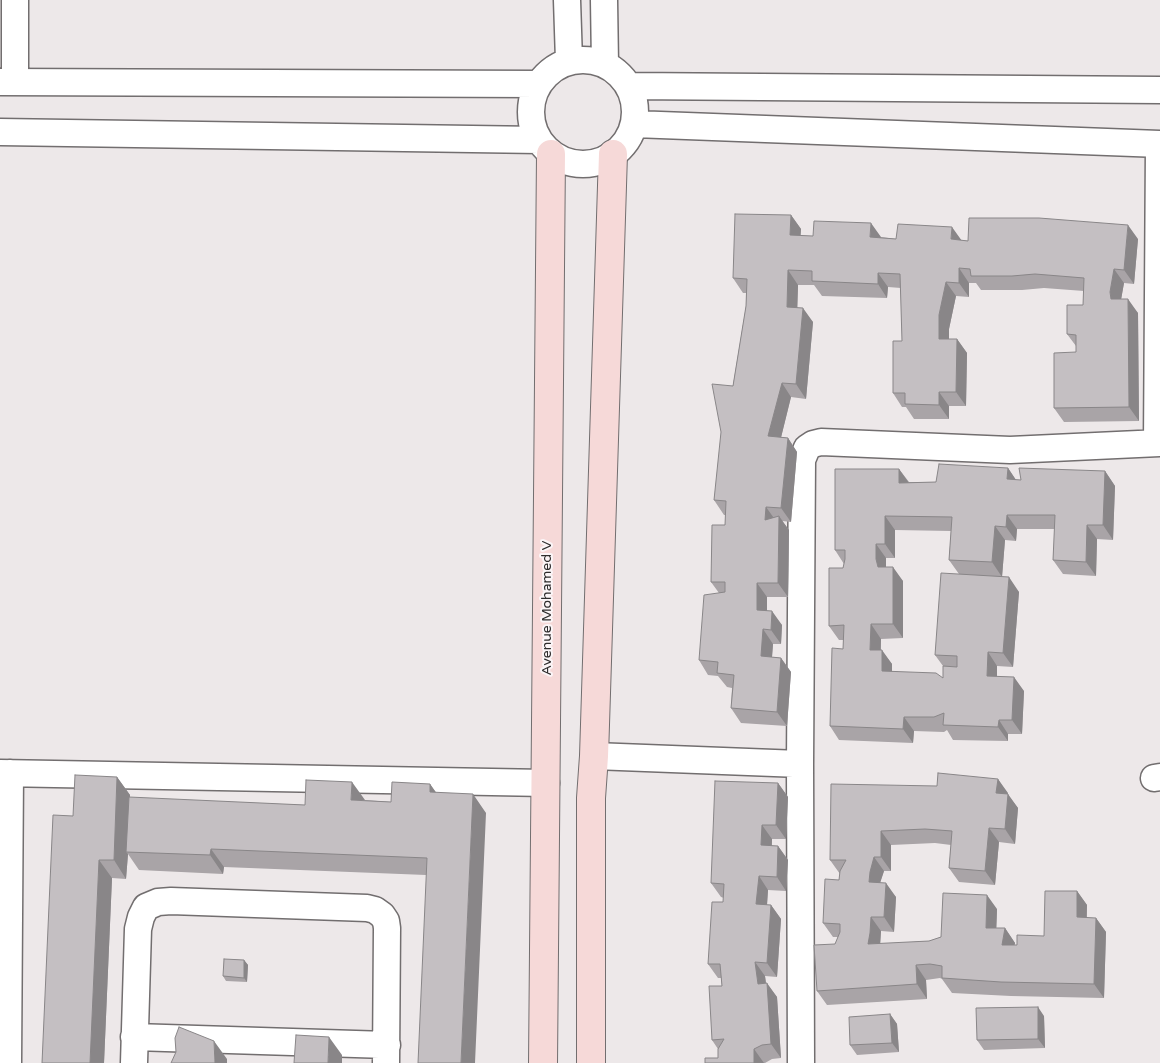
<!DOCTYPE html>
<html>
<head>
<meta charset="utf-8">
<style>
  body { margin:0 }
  canvas { display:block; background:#ede8e9 }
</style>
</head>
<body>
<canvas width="1160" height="1063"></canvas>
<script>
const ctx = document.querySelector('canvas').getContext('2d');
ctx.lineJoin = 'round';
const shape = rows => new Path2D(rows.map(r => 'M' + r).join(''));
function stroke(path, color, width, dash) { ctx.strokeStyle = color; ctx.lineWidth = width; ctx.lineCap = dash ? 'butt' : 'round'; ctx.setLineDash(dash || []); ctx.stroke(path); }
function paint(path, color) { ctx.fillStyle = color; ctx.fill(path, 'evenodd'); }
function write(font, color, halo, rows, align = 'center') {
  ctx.font = font + ' "Varela Round",sans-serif'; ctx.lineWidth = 4; ctx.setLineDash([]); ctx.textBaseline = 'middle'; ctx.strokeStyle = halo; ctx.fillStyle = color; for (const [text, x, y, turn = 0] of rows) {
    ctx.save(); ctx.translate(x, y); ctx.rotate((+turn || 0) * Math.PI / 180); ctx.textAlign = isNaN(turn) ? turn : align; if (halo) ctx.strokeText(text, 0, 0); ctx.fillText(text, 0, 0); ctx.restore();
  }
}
const street = shape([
  [567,0,569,61],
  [604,0,605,64],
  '531 112a52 52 0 1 1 104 0a52 52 0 1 1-104 0Z',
  [0,82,539,84],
  [15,82,15,0],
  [629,86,1160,90],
  [634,124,1160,144],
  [0,132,539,140],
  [1157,443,1159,144],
  [594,756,800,764],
  [0,773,546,783],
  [1154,778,1160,777],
  [134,1037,387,1045],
  [8,1063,10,773],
  [134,1063,138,929,141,917,146,907,158,902,171,901,367,908,375,910,382,915,386,921,387,928,386,1063],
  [801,1063,800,764,802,460,807,448,813,444,821,442,1010,450,1160,443]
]);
const secondary = shape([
  [543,1063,551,154],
  [591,1063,591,798,594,756,613,154]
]);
stroke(street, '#726e6f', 29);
stroke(secondary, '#726e6f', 30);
stroke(street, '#fff', 26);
stroke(secondary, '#f6d9d8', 28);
paint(shape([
  [791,215,801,229,800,236,881,237,896,239,961,240,968,241,1138,239,1134,284,1124,283,1121,299,1138,313,1139,421,1064,422,1054,408,1076,352,1076,346,1067,334,1083,305,1084,291,1044,288,1022,290,981,290,976,283,969,283,969,297,956,296,949,329,949,339,957,339,967,353,966,406,949,406,949,419,914,419,906,407,902,407,893,393,902,341,901,288,888,287,887,298,822,296,814,285,798,285,797,308,813,322,806,399,791,397,781,437,788,438,797,452,791,522,782,521,789,530,788,597,767,597,767,611,782,625,781,644,773,644,772,657,781,658,791,672,787,726,741,723,731,708,732,688,727,687,718,676,708,675,699,660,719,593,711,582,725,525,726,515,724,515,714,500,746,306,746,293,743,293,733,278],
  [1008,468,1016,480,1021,480,1105,471,1115,486,1113,540,1097,539,1096,576,1063,574,1053,560,1055,529,1017,529,1016,541,1005,540,1002,577,1019,592,1013,667,997,666,997,677,1024,691,1022,734,1008,734,1008,741,953,740,947,730,944,732,914,731,913,743,839,740,830,726,843,649,844,640,839,640,829,626,844,564,835,550,899,469,909,482,936,482],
  [895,530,951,531,949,560,959,574,935,655,943,666,943,678,892,671,892,664,881,650,881,639,903,638,903,581,886,567,886,558,895,558],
  [117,777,130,795,130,798,305,805,365,800,391,802,430,784,436,793,486,813,426,875,224,867,223,874,139,870,128,854,126,879,112,878,104,1063,42,1063,73,816],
  [998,779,1007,794,1018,808,1015,844,999,842,995,885,959,882,949,868,951,845,935,843,891,845,891,871,884,871,880,883,896,897,894,932,881,931,880,944,929,941,941,937,997,909,996,928,1005,928,1015,943,1014,945,1017,945,1044,936,1077,891,1087,905,1087,918,1096,918,1106,932,1104,998,1011,996,952,993,942,979,940,978,926,980,927,999,827,1005,817,991,838,937,833,937,823,923,839,880,840,874,830,860,937,786],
  [778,783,788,797,786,839,772,839,772,846,778,846,788,860,786,891,768,890,767,905,771,905,781,919,777,977,765,976,766,983,777,997,781,1058,772,1059,765,1063,705,1063,718,1058,718,1049,712,1040,722,986,721,978,718,978,708,964,723,902,724,898,721,897,711,883],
  [244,960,248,965,247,982,226,981,223,976],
  [890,1014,897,1024,899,1052,857,1055,850,1045],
  [1044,1016,1045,1048,984,1050,977,1040]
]), '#a9a4a7');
paint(shape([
  [791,215,801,229,800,249,790,235],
  [871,223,881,237,880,251,870,237],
  [1128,225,1138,239,1134,284,1124,270],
  [952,227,962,241,951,239],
  [959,268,969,283,969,297,959,283],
  [1114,269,1124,283,1120,306,1111,299,1110,292],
  [788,270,798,285,797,322,787,307],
  [878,273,888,287,887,298,878,284],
  [946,282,956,296,949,329,949,353,939,339,939,315],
  [1128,299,1138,313,1139,421,1129,407],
  [803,308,813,322,806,399,796,384],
  [957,339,967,353,966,406,956,392],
  [782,383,791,397,778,450,768,436],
  [939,392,949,406,949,419,939,405],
  [788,438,797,452,791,522,781,508],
  [1008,468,1018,483,1007,479],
  [899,469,909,483,899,483],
  [1105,471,1115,486,1113,540,1103,525],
  [766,507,776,521,765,520],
  [1007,515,1017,529,1016,541,1006,527],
  [779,516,789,530,788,597,778,583],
  [885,516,895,530,895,558,885,544],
  [1087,525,1097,539,1096,576,1086,562],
  [995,526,1005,540,1002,577,992,562],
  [876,544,886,558,886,573,878,567,876,559],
  [893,567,903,581,903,638,893,624],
  [1009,577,1019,592,1013,667,1003,653],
  [757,583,767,597,767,624,757,610],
  [772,611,782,625,781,644,771,630],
  [871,624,881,639,880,664,870,650],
  [763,629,773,644,771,670,761,656],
  [882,650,892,664,892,685,882,671],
  [988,652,997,666,997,690,987,676],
  [781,658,791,672,787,726,777,712],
  [1014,677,1024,691,1022,734,1012,720],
  [904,717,914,731,913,743,903,729],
  [999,720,1008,734,1008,741,998,727],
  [117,777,130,795,128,852,126,852,128,854,126,879,114,860],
  [998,779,1008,793,1006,807,996,793],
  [352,782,365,800,351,800],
  [778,783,788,797,786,839,776,825],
  [430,784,443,802,430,792],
  [473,794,486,813,475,1063,461,1063],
  [1008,794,1018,808,1015,844,1005,829],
  [762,825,772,839,771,859,761,845],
  [989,828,999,842,995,885,985,871],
  [881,831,891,845,891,871,881,857],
  [778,846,788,860,786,891,777,877],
  [211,849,224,867,223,874,210,855],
  [874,857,884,871,879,886,869,882,870,872],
  [99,860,112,878,104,1063,90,1063],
  [759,876,768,890,766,919,756,904],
  [886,883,896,897,894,932,884,917],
  [1077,891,1087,905,1086,932,1077,917],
  [987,895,997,909,996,942,986,928],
  [771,905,781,919,777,977,767,963],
  [871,917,881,931,880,947,868,944],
  [1096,918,1106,932,1104,998,1094,984],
  [1005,928,1015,943,1012,959,1002,945],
  [244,960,248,965,247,982,244,978],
  [755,962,765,976,767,992,767,983,777,997,781,1058,771,1044,758,984],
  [916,965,926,980,927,999,917,984],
  [1038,1007,1044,1016,1045,1048,1038,1039],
  [890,1014,897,1024,899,1052,892,1043],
  [329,1037,342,1055,342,1063,328,1063],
  [214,1041,227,1059,227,1063,215,1063],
  [754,1049,764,1063,754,1063]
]), '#898688');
const building = shape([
  [735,214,791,215,790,235,813,236,814,221,871,223,870,237,896,239,898,224,952,227,951,239,968,241,969,218,1039,218,1128,225,1124,270,1114,269,1110,292,1111,299,1128,299,1129,407,1054,408,1054,353,1076,352,1076,335,1067,334,1067,305,1083,305,1084,278,1035,274,1012,276,971,276,970,269,959,268,959,283,946,282,939,315,939,339,957,339,956,392,939,392,939,405,905,404,905,393,893,393,893,341,902,341,900,274,878,273,878,284,812,281,812,271,788,270,787,307,803,308,796,384,782,383,768,436,788,438,781,508,766,507,765,520,779,516,778,583,757,583,757,610,772,611,771,630,763,629,761,656,781,658,777,712,731,708,734,675,717,673,718,662,699,660,704,595,725,592,725,582,711,582,712,525,725,525,726,501,714,500,721,432,712,384,733,386,746,306,747,279,733,278,735,214],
  [939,464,1008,468,1007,479,1021,480,1019,468,1105,471,1103,525,1087,525,1086,562,1053,560,1055,515,1007,515,1006,527,995,526,992,562,949,560,952,517,885,516,885,544,876,544,876,559,878,567,893,567,893,624,871,624,870,650,882,650,882,671,936,673,943,678,943,666,957,667,957,656,935,655,941,573,1009,577,1003,653,988,652,987,676,1014,677,1012,720,999,720,998,727,943,725,944,713,934,717,904,717,903,729,830,726,832,648,843,649,844,625,829,626,829,568,843,568,845,559,845,550,835,550,835,469,899,469,899,483,936,482,939,464],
  [938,773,998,779,996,793,1008,794,1005,829,989,828,985,871,949,868,952,831,925,829,881,831,881,857,874,857,870,872,869,882,886,883,884,917,871,917,870,933,868,944,929,941,941,937,943,893,987,895,986,928,1005,928,1002,945,1017,945,1017,935,1044,936,1045,891,1077,891,1077,917,1096,918,1094,984,1001,982,942,978,942,966,930,964,916,965,917,984,817,991,814,945,835,944,840,932,840,924,823,923,825,879,839,880,840,871,846,860,830,860,831,784,937,786,938,773],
  [75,775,117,777,114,860,99,860,90,1063,42,1063,53,815,73,816,75,775],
  [306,780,352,782,351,800,391,802,392,782,430,784,430,792,473,794,461,1063,418,1063,427,858,211,849,210,855,126,852,129,797,305,805,306,780],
  [715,781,778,783,776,825,762,825,761,845,778,846,777,877,759,876,756,904,771,905,767,963,755,962,758,984,767,983,771,1044,762,1045,754,1049,754,1063,705,1063,705,1058,718,1058,718,1049,724,1039,712,1040,709,986,722,986,720,964,708,964,712,902,723,902,724,884,711,883,715,781],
  [224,959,244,960,244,978,223,976,224,959],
  [1038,1007,1038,1039,977,1040,976,1008,1038,1007],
  [890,1014,892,1043,850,1045,849,1017,890,1014],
  [179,1027,214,1041,215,1063,171,1063,176,1052,175,1038,179,1027],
  [296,1035,329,1037,328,1063,294,1063,296,1035]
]);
paint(building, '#c4bfc2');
stroke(building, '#898688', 1);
write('14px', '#2f2d2d', '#fbf5f7', [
  ["Avenue Mohamed V",547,608,-90]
]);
</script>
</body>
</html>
